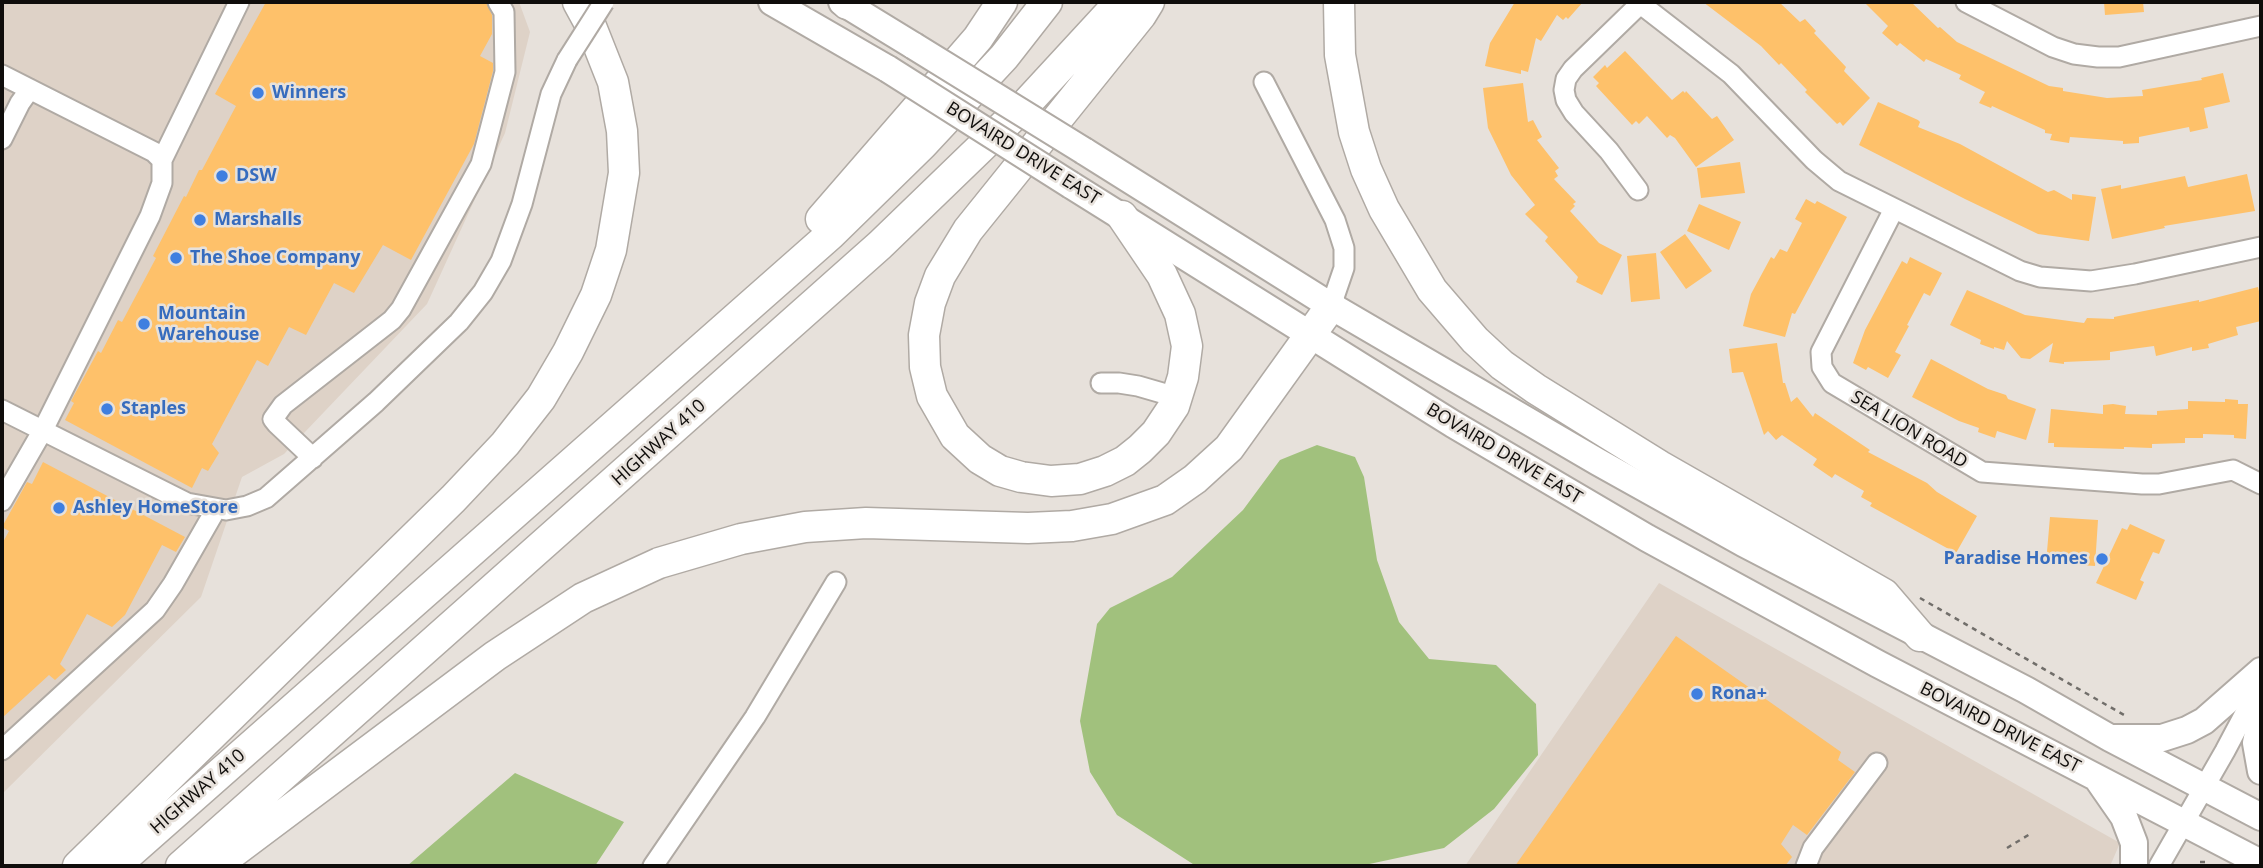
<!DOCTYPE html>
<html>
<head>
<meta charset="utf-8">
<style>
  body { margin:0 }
  #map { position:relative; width:2263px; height:868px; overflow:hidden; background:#e7e1db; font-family:"Open Sans",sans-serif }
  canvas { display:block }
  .frame { position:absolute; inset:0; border:4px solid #0f0d0b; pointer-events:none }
</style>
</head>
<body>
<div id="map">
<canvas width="2263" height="868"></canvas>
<div class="frame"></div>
</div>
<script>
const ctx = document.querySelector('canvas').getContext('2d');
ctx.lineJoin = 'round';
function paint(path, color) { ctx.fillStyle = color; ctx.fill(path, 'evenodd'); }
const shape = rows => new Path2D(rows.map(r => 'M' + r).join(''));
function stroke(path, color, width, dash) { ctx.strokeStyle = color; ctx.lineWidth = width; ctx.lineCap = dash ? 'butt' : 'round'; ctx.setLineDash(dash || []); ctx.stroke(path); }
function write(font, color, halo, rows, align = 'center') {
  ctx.font = font + ' "Open Sans",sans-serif'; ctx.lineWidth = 5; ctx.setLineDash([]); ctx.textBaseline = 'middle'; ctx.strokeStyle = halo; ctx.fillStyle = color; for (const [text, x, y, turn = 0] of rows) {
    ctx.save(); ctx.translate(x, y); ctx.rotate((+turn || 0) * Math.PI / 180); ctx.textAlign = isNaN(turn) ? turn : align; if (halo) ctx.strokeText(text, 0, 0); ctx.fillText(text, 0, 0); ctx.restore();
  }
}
paint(shape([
  [2,2,519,2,530,32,505,133,427,304,284,454,242,477,201,597,2,794],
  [1659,583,2120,843,2110,866,1465,866]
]), '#ded2c7');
paint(shape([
  [1317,445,1355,457,1364,477,1377,560,1399,622,1429,659,1496,665,1536,704,1538,755,1494,809,1444,848,1360,866,1196,866,1117,815,1090,772,1080,721,1097,624,1110,608,1172,577,1243,510,1280,460],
  [515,773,624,822,595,866,407,866]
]), '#a1c17d');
paint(shape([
  [266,2,486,2,492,15,492,34,480,56,493,63,493,71,474,144,411,260,383,245,354,293,334,283,306,335,289,327,268,366,257,360,212,444,219,453,208,471,202,468,192,488,65,420,74,403,71,401,98,351,101,353,118,320,122,322,156,258,153,256,184,196,186,197,199,170,202,170,236,106,215,94],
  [1515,2,1583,2,1568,19,1566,17,1563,20,1557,15,1541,41,1536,38,1528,72,1521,70,1521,74,1485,66,1490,43],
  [1703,2,1779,2,1800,22,1805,19,1816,31,1814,33,1846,67,1844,71,1870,98,1843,126,1840,122,1837,124,1805,92,1807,90,1781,63,1779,65,1761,46],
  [1864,2,1911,2,1938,28,1940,27,1957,42,2049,86,2063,88,2063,91,2107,98,2143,96,2142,90,2202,80,2201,78,2223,73,2230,102,2204,108,2208,128,2190,132,2189,127,2139,137,2139,143,2123,144,2123,141,2070,137,2069,143,2050,140,2052,134,2045,133,2045,130,1992,106,1991,108,1979,103,1985,92,1959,79,1961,75,1926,59,1924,62,1900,43,1897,46,1882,33,1888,26],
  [2104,2,2143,2,2144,12,2105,15],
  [1625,51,1672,100,1683,91,1685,93,1686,91,1712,119,1717,116,1734,140,1696,167,1675,138,1670,135,1667,138,1647,116,1639,124,1636,121,1632,125,1596,86,1599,83,1593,77,1605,65,1607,68],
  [1523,83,1528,122,1533,120,1542,137,1537,140,1559,168,1555,171,1558,176,1554,179,1576,202,1573,204,1575,206,1570,211,1599,243,1622,255,1602,295,1576,282,1578,277,1545,241,1548,237,1525,214,1535,205,1511,175,1488,128,1483,88],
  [1878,102,1918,120,1920,122,1918,127,1960,144,2048,192,2054,190,2072,200,2072,194,2096,197,2089,241,2038,234,1965,199,1859,145],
  [1740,162,1745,193,1701,198,1697,168],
  [2247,174,2255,211,2164,226,2165,228,2112,239,2101,189,2121,185,2121,189,2185,176,2188,187],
  [1806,199,1815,204,1817,201,1847,217,1795,314,1792,313,1785,337,1743,326,1751,294,1771,257,1774,259,1780,249,1787,252,1802,223,1795,219],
  [1699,204,1741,222,1729,250,1687,231],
  [1685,234,1712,271,1686,289,1660,252],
  [1656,253,1660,299,1631,302,1627,256],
  [1910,257,1942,273,1930,296,1924,293,1907,325,1909,326,1895,352,1901,355,1888,378,1868,367,1866,370,1853,363,1865,330,1890,283,1902,261,1907,264],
  [2258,287,2261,300,2261,321,2236,327,2238,335,2208,344,2209,348,2192,351,2192,347,2156,356,2154,346,2110,352,2110,360,2064,362,2064,364,2049,362,2053,343,2030,359,2021,358,2007,341,2004,350,1994,347,1994,349,1980,344,1981,340,1950,325,1967,290,2025,315,2084,323,2087,318,2114,319,2114,317,2199,300,2199,302],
  [1777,343,1783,383,1785,383,1791,402,1797,397,1813,417,1815,413,1870,450,1868,452,1927,483,1937,492,1977,516,1956,553,1870,506,1872,503,1861,497,1864,491,1835,474,1832,478,1813,465,1817,459,1782,435,1776,440,1768,431,1764,435,1743,372,1732,373,1729,349],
  [1931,359,1988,389,2006,395,2008,399,2036,409,2026,440,1997,431,1995,438,1978,432,1979,428,1959,421,1912,397],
  [2225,399,2238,400,2238,404,2248,404,2246,439,2234,438,2234,435,2203,434,2203,438,2185,438,2185,443,2152,444,2152,448,2124,447,2124,449,2054,447,2054,443,2048,443,2051,409,2103,414,2103,405,2113,404,2126,406,2125,414,2157,415,2157,411,2188,409,2188,401,2225,402],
  [43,462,185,537,176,552,162,545,125,615,112,627,87,614,60,664,66,670,55,680,49,675,2,718,2,544,9,531,2,527,27,482,32,484],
  [2050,517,2098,520,2095,566,2046,563],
  [2130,524,2165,540,2159,554,2153,552,2140,580,2144,582,2136,600,2096,583,2122,528,2127,530],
  [1676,636,1841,752,1838,760,1855,772,1807,835,1793,825,1781,844,1792,857,1785,866,1515,866]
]), '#fec16a');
const minor = shape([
  [1638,2,1731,74,1814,160,1839,181,2020,271,2040,277,2091,281,2135,274,2261,247],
  [1966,2,2053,47,2074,54,2098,57,2119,57,2261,26],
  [2,75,154,152,162,160],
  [1264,82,1335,220,1344,248,1344,268,1331,306],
  [2,139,20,103,30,89],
  [1638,190,1609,151,1574,113,1566,100,1564,90,1566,79,1573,69,1640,4],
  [1894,209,1821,352,1822,367,1832,383,1982,472,2142,484,2159,484,2233,470,2261,484],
  [1101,383,1119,383,1138,386,1176,397],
  [2,410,187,503,226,510,247,506,266,498,376,402,459,322,483,292,501,261,522,204,551,94,567,60],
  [313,458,277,424,273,419,283,405,392,320,401,309,481,164,505,72,504,12,498,2],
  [2,501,43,430,150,216,162,183,162,160,239,2],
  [2,750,155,610,173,584,216,509],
  [653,866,755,717,836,582],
  [1806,866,1813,848,1877,763],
  [2159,866,2225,751,2261,683]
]);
const major = shape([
  [772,2,888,69],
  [842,2,914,46],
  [1084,151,1331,306,1598,462,1743,543,2026,690,2110,738,2261,817],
  [1071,185,1453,424,1647,538,1878,664,2261,863],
  [2261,719,2256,743,2261,771],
  [2114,738,2162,738,2187,730,2204,721,2261,671],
  [2099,781,2124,817,2134,843,2134,866]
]);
const highway = shape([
  [845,2,847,4],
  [1339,2,1340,55,1354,132,1366,169,1384,209,1432,290,1475,340,1502,365,1536,389,1660,466,1884,594,1920,636],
  [1122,216,1162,275,1180,314,1187,346,1183,377,1174,406,1156,433,1140,449,1125,461,1105,471,1080,479,1051,481,1021,477,1000,471,980,459,955,436,932,396,925,367,924,335,930,303,940,276,968,230,1141,15,1149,2],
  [821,219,978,38,1002,2],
  [78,866,453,499,505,444,541,398,568,352,596,295,611,250,624,173,622,131,613,82,590,24,578,2],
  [115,866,830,235,922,145,1004,57,1047,2],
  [181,866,880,245,1026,104,1120,2],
  [215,866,495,656,583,598,659,563,741,539,805,527,866,523,1028,528,1072,526,1112,519,1165,500,1195,479,1229,448,1331,306]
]);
stroke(minor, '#b0aaa4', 23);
stroke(major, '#b0aaa4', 30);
stroke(highway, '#b0aaa4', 33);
stroke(shape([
  [1920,598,2124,715],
  [2007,848,2030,834],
  [2200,862,2208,862]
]), '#716e6a', 2.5, [5, 5]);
stroke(minor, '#fff', 19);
stroke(major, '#fff', 26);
stroke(highway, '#fff', 30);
const minorBridge = shape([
  [567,60,604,2]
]);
const majorBridge = shape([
  [914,46,1084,151],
  [888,69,1071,185]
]);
stroke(minorBridge, '#b0aaa4', 23, []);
stroke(majorBridge, '#b0aaa4', 30, []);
stroke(minorBridge, '#fff', 19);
stroke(majorBridge, '#fff', 26);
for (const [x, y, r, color] of [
  [258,93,7,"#3f7fe0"],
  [222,176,7,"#3f7fe0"],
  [200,220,7,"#3f7fe0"],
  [176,258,7,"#3f7fe0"],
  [144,324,7,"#3f7fe0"],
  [107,409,7,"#3f7fe0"],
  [59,508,7,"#3f7fe0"],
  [2102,559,7,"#3f7fe0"],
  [1697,694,7,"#3f7fe0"]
]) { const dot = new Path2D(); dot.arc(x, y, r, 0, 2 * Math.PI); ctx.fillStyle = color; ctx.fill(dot); stroke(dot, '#e7e1db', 2.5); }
write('bold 18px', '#366cbe', '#e7e1db', [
  ["Winners",272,93],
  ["DSW",236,176],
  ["Marshalls",214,220],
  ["The Shoe Company",190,258],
  ["Mountain",158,314],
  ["Warehouse",158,335],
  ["Staples",121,409],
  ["Ashley HomeStore",73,508],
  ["Paradise Homes",2088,559,"right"],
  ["Rona+",1711,694]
], 'left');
write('18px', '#0f0d0b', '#e7e1db', [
  ["BOVAIRD DRIVE EAST",1023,154,32],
  ["SEA LION ROAD",1909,430,31],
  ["HIGHWAY 410",659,443,-42],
  ["BOVAIRD DRIVE EAST",1504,454,31],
  ["BOVAIRD DRIVE EAST",2000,728,27],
  ["HIGHWAY 410",198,792,-41]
]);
</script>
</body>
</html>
